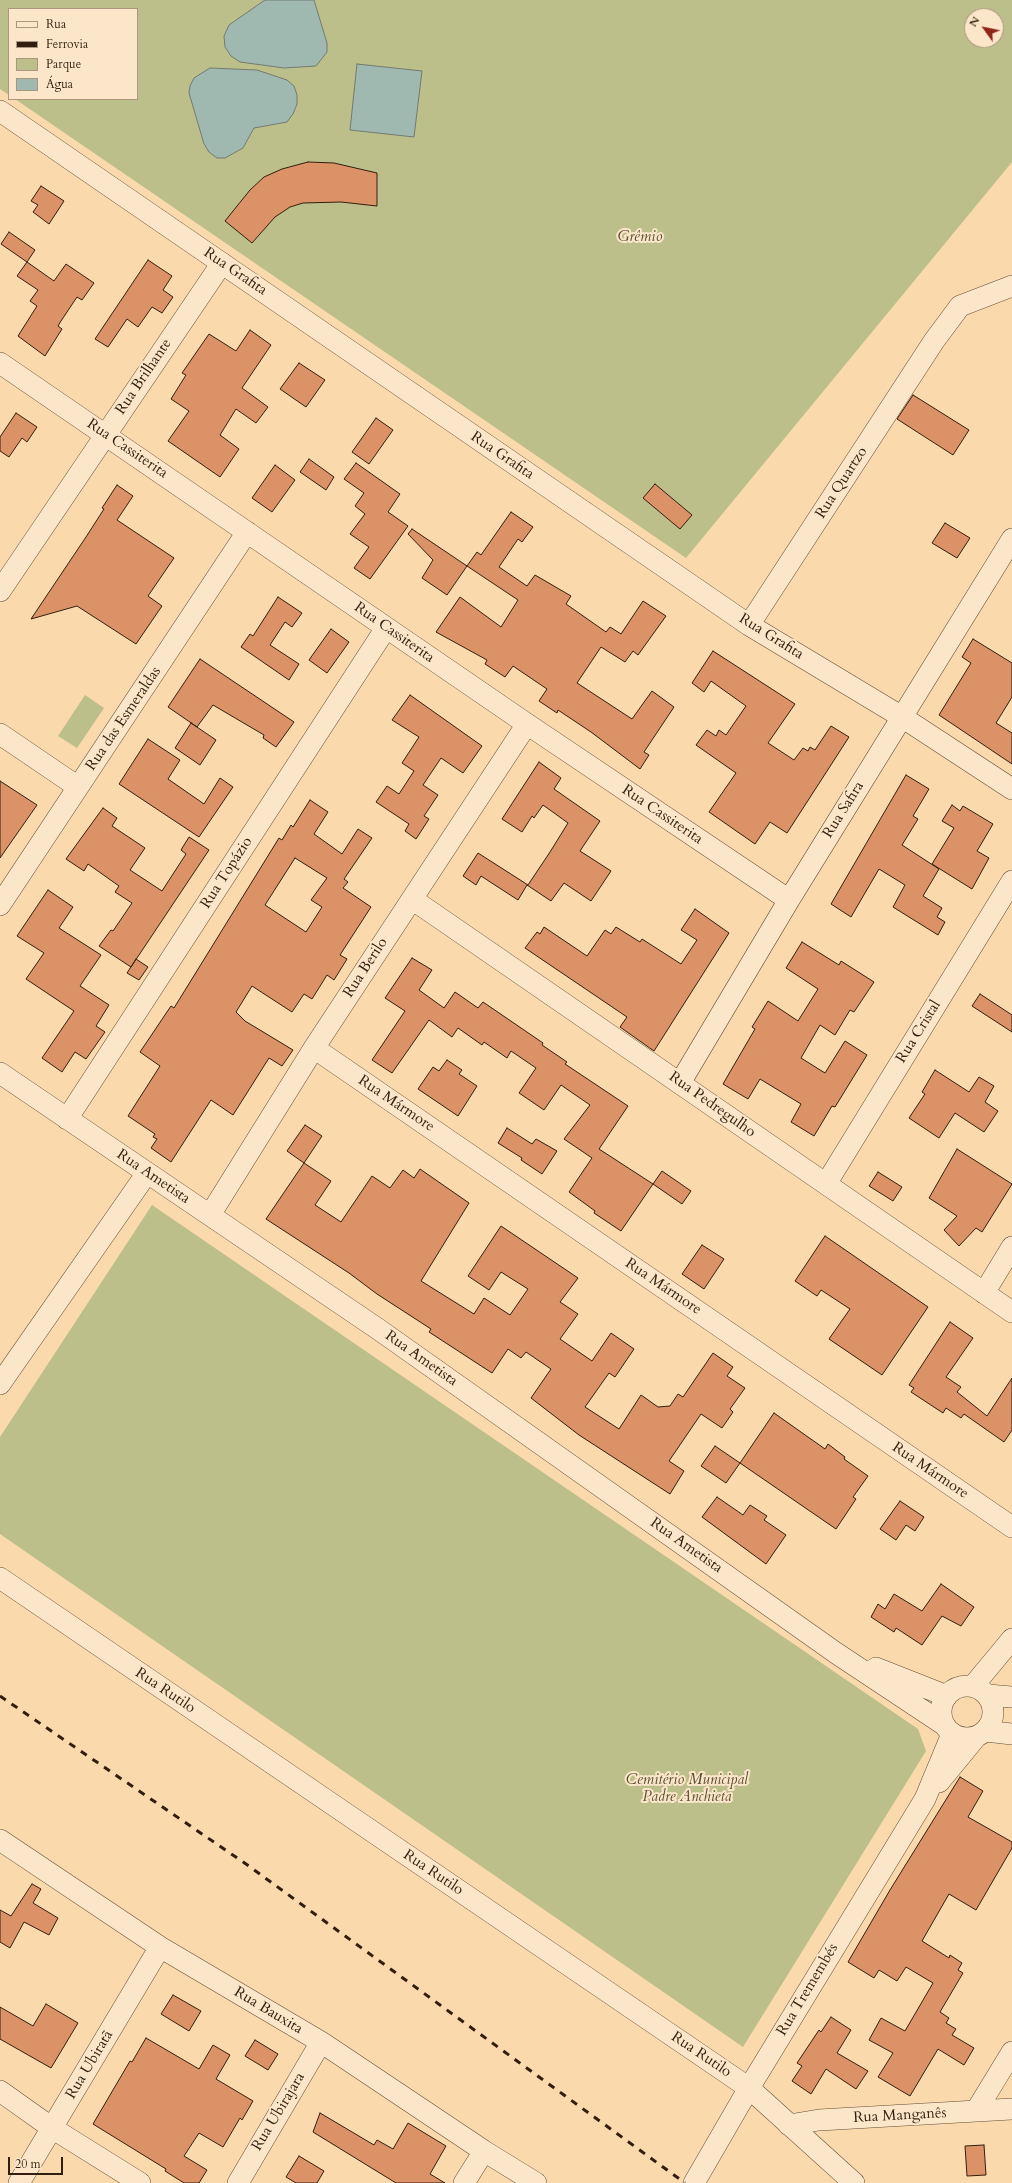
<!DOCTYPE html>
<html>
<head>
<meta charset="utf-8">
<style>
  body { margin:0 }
  #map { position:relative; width:1012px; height:2183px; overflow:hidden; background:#fad9ac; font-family:Cardo,serif }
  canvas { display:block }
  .legend { position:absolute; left:8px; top:8px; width:130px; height:92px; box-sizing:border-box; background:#fce6c9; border:1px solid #ab967f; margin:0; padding:5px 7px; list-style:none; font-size:12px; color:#321e0f }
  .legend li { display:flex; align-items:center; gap:8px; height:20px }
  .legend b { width:20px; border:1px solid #ab967f }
  .north { position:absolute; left:964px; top:8px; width:40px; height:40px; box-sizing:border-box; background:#fce6c9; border:1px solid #ab967f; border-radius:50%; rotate:303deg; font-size:11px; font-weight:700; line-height:16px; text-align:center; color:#321e0f }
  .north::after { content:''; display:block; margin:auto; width:14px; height:18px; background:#8f2418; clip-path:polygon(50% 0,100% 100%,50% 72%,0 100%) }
  .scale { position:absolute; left:8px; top:2157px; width:55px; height:18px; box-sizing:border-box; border:2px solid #321e0f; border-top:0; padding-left:5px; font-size:12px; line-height:14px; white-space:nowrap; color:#321e0f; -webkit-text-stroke:3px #fce6c9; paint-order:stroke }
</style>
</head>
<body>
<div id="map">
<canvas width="1012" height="2183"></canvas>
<ul class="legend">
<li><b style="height:5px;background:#fce6c9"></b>Rua</li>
<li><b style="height:5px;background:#321e0f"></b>Ferrovia</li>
<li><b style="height:11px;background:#bcbf8a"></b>Parque</li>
<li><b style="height:11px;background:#9fb9b0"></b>Água</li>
</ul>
<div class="north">N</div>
<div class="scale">20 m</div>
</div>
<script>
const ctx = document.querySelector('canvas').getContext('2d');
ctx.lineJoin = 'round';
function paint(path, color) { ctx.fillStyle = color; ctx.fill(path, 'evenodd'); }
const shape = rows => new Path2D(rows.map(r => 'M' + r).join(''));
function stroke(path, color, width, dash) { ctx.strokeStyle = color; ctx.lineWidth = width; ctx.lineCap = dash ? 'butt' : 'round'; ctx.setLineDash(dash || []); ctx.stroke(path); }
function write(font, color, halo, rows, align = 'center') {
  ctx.font = font + ' Cardo,serif'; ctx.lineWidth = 4; ctx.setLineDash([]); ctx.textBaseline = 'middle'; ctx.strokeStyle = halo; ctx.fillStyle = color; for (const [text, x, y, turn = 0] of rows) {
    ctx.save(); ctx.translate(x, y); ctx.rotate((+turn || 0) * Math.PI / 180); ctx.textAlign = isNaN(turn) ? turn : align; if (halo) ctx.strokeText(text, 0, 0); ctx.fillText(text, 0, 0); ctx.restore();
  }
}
paint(shape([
  [0,0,1012,0,1012,162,686,558,15,99,137,99,137,9,9,9,9,95,0,89],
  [972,16,996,16,996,40,972,40],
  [85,695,104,708,77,748,58,736],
  [152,1205,918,1729,926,1751,743,2047,0,1534,0,1437]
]), '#bcbf8a');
const water = shape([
  [265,0,314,0,327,43,327,52,316,66,284,68,240,62,231,56,225,47,224,36,229,25,265,0],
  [357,64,422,71,414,137,350,130,357,64],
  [210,68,257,70,287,80,294,86,297,95,297,104,293,114,287,122,254,128,243,148,225,158,217,158,209,152,204,144,189,93,190,86,194,78,210,68]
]);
paint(water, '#9fb9b0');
stroke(water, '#737b70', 1);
const building = shape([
  [308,162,334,163,377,173,377,206,341,202,303,203,290,207,275,217,252,243,225,221,250,190,264,177,282,169,308,162],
  [41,186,64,201,49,224,33,212,38,205,31,201,41,186],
  [9,232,35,250,27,262,1,244,9,232],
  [148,260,172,276,163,290,173,297,162,313,152,307,138,327,127,319,108,347,95,339,148,260],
  [27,262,54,281,66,264,94,283,82,300,77,297,61,321,58,326,62,329,45,356,18,336,37,306,30,301,38,290,17,276,27,262],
  [250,330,271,345,242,388,268,407,256,423,236,409,220,435,239,449,220,477,168,441,189,411,171,399,186,375,182,373,209,334,236,351,250,330],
  [299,363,325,380,306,407,280,389,299,363],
  [913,395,969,430,953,455,897,419,913,395],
  [16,413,37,427,27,442,22,438,9,457,0,451,0,437,16,413],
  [376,418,393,430,369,464,352,452,376,418],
  [309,459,334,477,326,490,300,472,309,459],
  [356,463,400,494,388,512,408,526,370,579,354,568,369,547,350,534,365,514,355,506,364,493,344,479,356,463],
  [275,465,295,480,272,512,252,498,275,465],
  [655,484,692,515,680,529,643,498,655,484],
  [117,485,133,496,117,520,174,558,148,596,162,606,136,644,77,606,31,619,86,537,104,509,102,508,117,485],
  [511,512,533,527,522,542,518,539,499,567,527,586,535,575,571,596,566,604,606,632,610,627,621,634,643,601,666,616,638,655,633,651,625,662,601,647,577,683,632,719,652,691,674,707,644,752,649,755,640,769,591,732,558,710,557,713,539,701,547,689,513,666,505,677,485,664,487,660,436,632,460,597,501,627,518,600,467,566,477,552,481,555,511,512],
  [945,523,970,538,957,558,932,543,945,523],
  [412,529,467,566,447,595,422,578,433,560,408,534,412,529],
  [278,597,302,613,292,627,285,622,270,645,299,664,289,680,241,647,250,634,253,636,278,597],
  [331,629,349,642,327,673,309,660,331,629],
  [973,639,1012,663,1012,697,996,723,1012,733,1012,764,939,715,971,663,962,657,973,639],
  [713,651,795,704,768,743,794,760,803,748,808,751,810,747,815,750,831,726,849,737,787,833,770,822,755,844,709,812,736,773,696,745,707,730,716,736,719,730,726,735,746,706,711,681,704,692,692,683,713,651],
  [200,659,294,722,276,747,263,738,264,735,213,705,197,727,168,707,200,659],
  [410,695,482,746,463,773,441,758,423,785,438,795,424,816,429,819,416,839,405,831,409,824,376,802,387,786,399,794,414,771,402,763,419,737,392,720,410,695],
  [191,723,216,740,200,765,175,748,191,723],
  [148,739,180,760,168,779,204,804,220,778,233,787,199,837,119,784,148,739],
  [539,762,561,778,554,789,600,821,580,851,611,871,591,901,564,883,551,901,527,885,518,900,481,876,476,885,463,876,478,853,528,885,550,852,568,823,543,805,534,818,532,816,522,832,502,819,539,762],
  [906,775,929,789,913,816,918,819,902,845,939,869,923,896,942,908,937,917,945,922,938,935,893,907,905,885,879,869,851,917,831,904,906,775],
  [0,781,37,805,0,858,0,781],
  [310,800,328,812,314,834,342,854,358,829,372,838,344,879,348,882,343,888,371,907,340,955,347,959,334,980,327,975,312,999,304,994,292,1012,252,986,236,1012,245,1021,293,1050,282,1066,269,1058,233,1115,211,1100,171,1162,151,1148,157,1139,153,1137,155,1134,128,1116,160,1066,140,1052,171,1006,174,1008,279,838,282,840,291,825,293,827,310,800],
  [295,858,327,878,311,900,322,907,306,932,265,905,295,858],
  [952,805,960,811,963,806,993,824,977,851,989,858,972,889,932,864,954,828,942,821,952,805],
  [103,808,117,818,112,826,145,848,130,870,162,891,186,854,181,850,189,837,209,850,131,967,99,946,111,930,113,931,132,903,115,892,119,886,88,864,84,871,66,859,103,808],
  [48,890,73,907,59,928,101,955,80,986,109,1005,96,1026,105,1032,86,1059,75,1052,62,1072,42,1058,74,1011,26,979,44,953,17,936,48,890],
  [695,909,729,933,654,1051,620,1027,627,1017,525,948,537,932,540,934,544,927,587,956,605,930,611,934,616,927,640,942,642,939,681,964,697,940,681,930,695,909],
  [802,942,839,965,841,961,874,982,854,1012,850,1010,835,1035,820,1025,801,1058,825,1073,845,1041,867,1055,835,1107,832,1106,814,1136,791,1122,801,1104,760,1079,748,1099,723,1084,755,1029,752,1027,768,1001,798,1021,818,989,786,968,802,942],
  [412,958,432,970,419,990,444,1008,455,992,478,1008,483,1002,543,1043,542,1045,567,1062,565,1064,628,1106,599,1149,653,1184,662,1171,691,1191,682,1204,653,1184,621,1231,594,1213,595,1211,569,1192,592,1158,564,1139,590,1105,561,1085,544,1110,519,1093,536,1068,511,1051,507,1058,484,1042,482,1045,458,1028,452,1037,429,1020,392,1073,372,1060,405,1011,385,998,412,958],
  [136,959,148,967,139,980,127,973,136,959],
  [980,994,1012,1015,1012,1032,972,1006,980,994],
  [447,1060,462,1070,459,1074,477,1086,458,1116,418,1089,433,1067,439,1071,447,1060],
  [935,1070,969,1092,979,1077,994,1086,985,1102,998,1111,984,1132,955,1113,939,1138,909,1118,925,1094,922,1092,935,1070],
  [305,1125,322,1136,304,1163,287,1151,305,1125],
  [507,1128,532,1144,536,1139,557,1151,542,1174,521,1160,522,1158,498,1143,507,1128],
  [957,1149,1012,1184,982,1232,976,1228,959,1246,944,1230,957,1216,929,1198,957,1149],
  [304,1163,331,1181,315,1205,341,1222,372,1176,390,1188,403,1170,414,1178,420,1169,469,1203,421,1281,474,1314,484,1298,510,1315,528,1289,501,1272,489,1290,468,1276,501,1226,578,1278,560,1302,578,1314,560,1339,592,1361,611,1333,634,1349,615,1377,609,1373,585,1407,619,1429,641,1395,658,1407,670,1406,678,1394,683,1397,713,1353,733,1367,727,1376,745,1388,730,1409,733,1412,722,1428,701,1414,669,1461,684,1471,670,1494,579,1435,531,1398,551,1369,526,1352,521,1358,508,1349,492,1373,429,1332,431,1329,377,1294,349,1273,266,1219,304,1163],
  [878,1172,902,1187,893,1201,869,1186,878,1172],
  [825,1236,928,1307,882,1375,829,1339,850,1309,821,1290,817,1296,795,1281,825,1236],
  [702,1245,724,1259,704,1289,682,1274,702,1245],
  [950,1322,973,1338,946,1377,961,1387,957,1392,987,1416,1012,1378,1012,1430,1004,1442,964,1414,961,1418,946,1408,943,1413,911,1392,914,1388,909,1385,950,1322],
  [774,1413,825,1449,828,1444,845,1457,844,1459,868,1476,853,1497,856,1499,836,1529,740,1463,774,1413],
  [715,1446,740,1463,726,1483,701,1466,715,1446],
  [717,1497,743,1515,750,1505,767,1516,764,1520,786,1535,766,1564,702,1517,717,1497],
  [900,1501,924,1517,915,1531,906,1525,896,1540,880,1529,900,1501],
  [941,1584,974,1607,961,1626,942,1616,922,1645,896,1628,894,1632,871,1617,878,1604,885,1609,894,1594,922,1611,941,1584],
  [960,1777,983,1791,968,1817,1012,1842,1012,1848,976,1910,949,1894,922,1941,949,1958,950,1955,962,1963,958,1970,963,1973,940,2012,949,2018,946,2023,956,2029,952,2035,974,2048,964,2065,938,2049,910,2096,878,2077,893,2053,869,2040,881,2018,905,2031,933,1983,906,1967,897,1981,879,1970,874,1978,848,1962,890,1890,960,1777],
  [32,1884,41,1889,33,1903,58,1918,49,1935,24,1922,10,1948,0,1942,0,1910,11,1916,32,1884],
  [173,1995,201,2011,189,2031,161,2014,173,1995],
  [46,2004,78,2023,51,2068,0,2039,0,2007,33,2026,46,2004],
  [831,2017,851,2030,837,2053,868,2071,856,2089,826,2069,811,2094,792,2081,802,2066,797,2063,819,2030,821,2032,831,2017],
  [146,2038,199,2069,213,2045,230,2055,216,2079,253,2101,242,2120,240,2118,223,2147,199,2133,184,2156,207,2170,199,2183,184,2183,165,2171,166,2169,93,2124,130,2061,132,2062,146,2038],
  [255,2040,278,2054,268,2070,245,2056,255,2040],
  [320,2113,374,2145,377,2140,393,2149,408,2123,446,2146,430,2174,445,2183,396,2183,313,2132,320,2113],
  [984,2145,986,2175,967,2176,965,2146,984,2145],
  [299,2156,324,2171,317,2183,296,2183,286,2177,299,2156]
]);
paint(building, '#db9266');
stroke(building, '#321e0f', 1);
const minor = shape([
  [0,111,749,625,902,717,1012,789],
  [0,363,527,724,789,900],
  [0,591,222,263],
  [749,625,934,341,960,306,1012,286],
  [0,734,78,787],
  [412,899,1012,1312],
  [0,905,247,532],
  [314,1048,1012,1527],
  [0,1073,378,1329,836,1653,943,1724],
  [680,1083,789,900,1012,539],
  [67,1119,386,628],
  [826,1184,1012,881],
  [210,1215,314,1048,527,724],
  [984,1293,1012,1247],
  [0,1384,147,1173],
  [0,1578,749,2088,854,2183],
  [876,1668,947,1696],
  '941 1712a26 26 0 1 1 52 0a26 26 0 1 1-52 0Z',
  [973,1686,1012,1639],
  [988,1695,1012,1697],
  [986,1731,1012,1734],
  [939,1782,976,1737],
  [0,1840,160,1947,321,2042,484,2151,536,2183],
  [0,2091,52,2128,140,2183],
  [976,2111,1012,2052],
  [789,2125,819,2120,1012,2109],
  [19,2183,160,1947],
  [238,2183,321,2042],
  [464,2183,484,2151],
  [694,2183,749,2088,925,1799,952,1734]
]);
stroke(minor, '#644d36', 22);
stroke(minor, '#fce6c9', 21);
stroke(shape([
  [0,1696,246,1864,685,2183]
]), '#321e0f', 3, [7, 7]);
write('italic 15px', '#5b4e34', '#fce6c9', [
  ["Grêmio",640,238],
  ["Cemitério Municipal",687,1781],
  ["Padre Anchieta",687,1798]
]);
write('15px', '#321e0f', '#fce6c9', [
  ["Rua Grafita",235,272,34],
  ["Rua Brilhante",144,377,-56],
  ["Rua Cassiterita",127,449,34],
  ["Rua Grafita",502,456,34],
  ["Rua Quartzo",842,483,-57],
  ["Rua Cassiterita",394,633,35],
  ["Rua Grafita",771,637,32],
  ["Rua das Esmeraldas",124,719,-56],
  ["Rua Safira",844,810,-58],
  ["Rua Cassiterita",662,815,34],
  ["Rua Topázio",227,873,-57],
  ["Rua Berilo",366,968,-57],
  ["Rua Cristal",919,1032,-58],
  ["Rua Mármore",396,1104,34],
  ["Rua Pedregulho",712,1105,35],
  ["Rua Ametista",153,1177,34],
  ["Rua Mármore",663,1287,34],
  ["Rua Ametista",421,1359,35],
  ["Rua Mármore",930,1471,34],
  ["Rua Ametista",686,1546,35],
  ["Rua Rutilo",165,1691,34],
  ["Rua Rutilo",433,1873,34],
  ["Rua Tremembés",808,1990,-59],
  ["Rua Bauxita",268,2011,31],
  ["Rua Rutilo",701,2055,34],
  ["Rua Ubiratã",90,2065,-59],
  ["Rua Ubirajara",279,2112,-59],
  ["Rua Manganês",900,2116,-3]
]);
</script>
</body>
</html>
